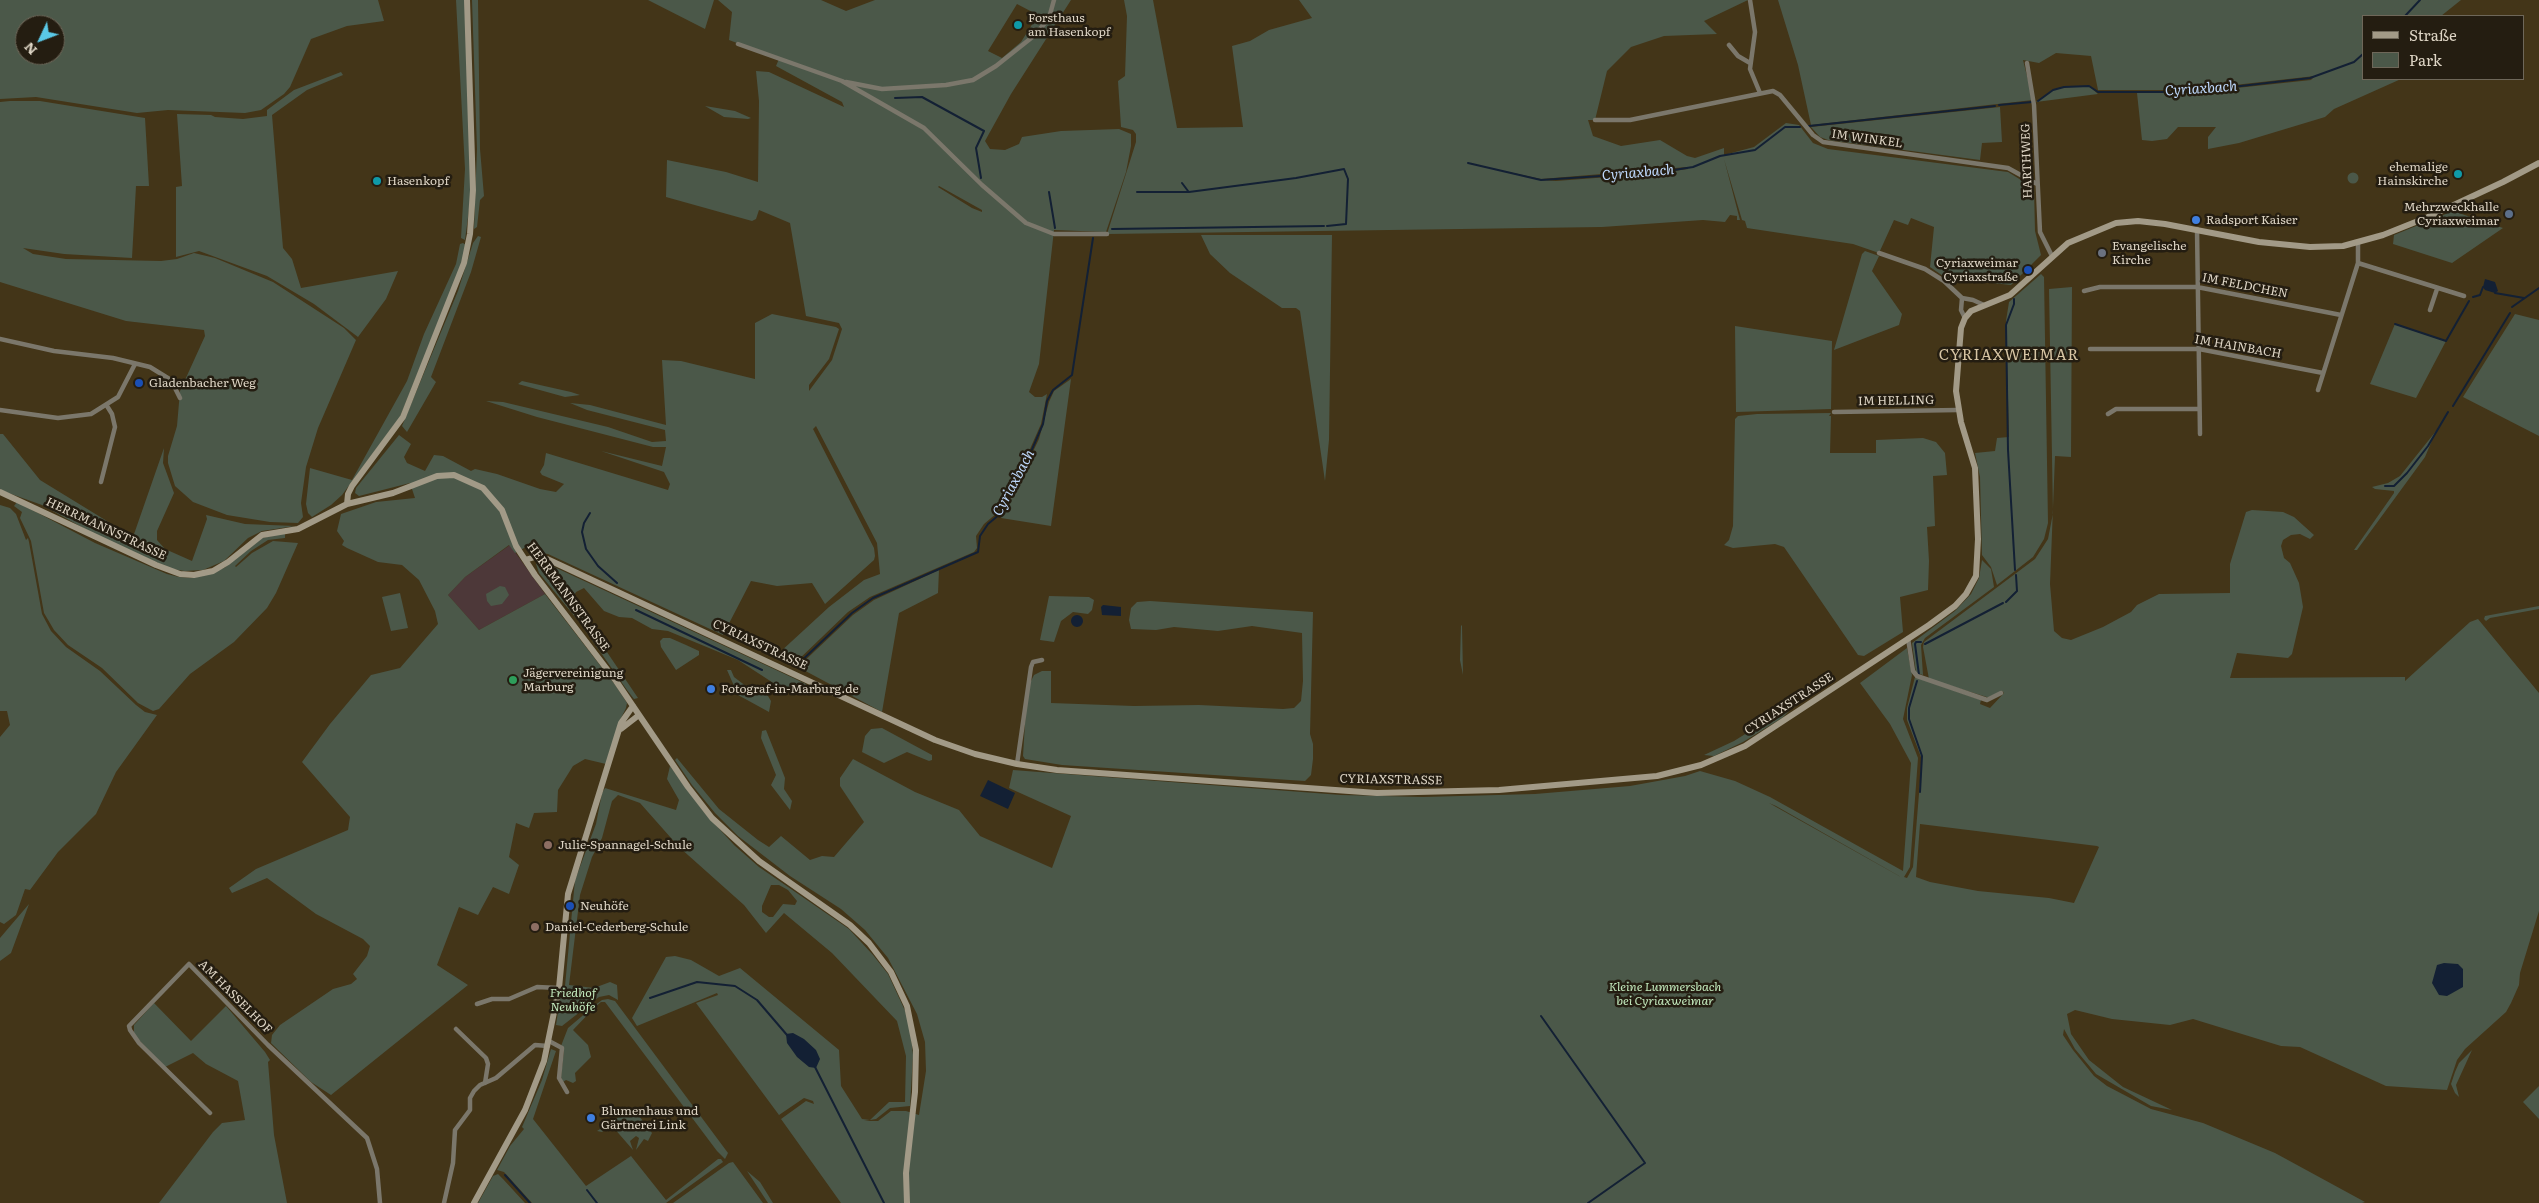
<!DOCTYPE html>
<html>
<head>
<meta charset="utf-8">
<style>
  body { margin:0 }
  #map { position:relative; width:2539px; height:1203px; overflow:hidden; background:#433518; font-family:Literata,serif }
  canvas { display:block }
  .legend { position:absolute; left:2362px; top:15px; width:162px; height:65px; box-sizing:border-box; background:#241d11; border:1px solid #6e6759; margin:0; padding:6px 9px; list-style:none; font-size:15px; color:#ded5c5 }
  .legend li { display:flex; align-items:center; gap:10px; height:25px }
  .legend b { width:25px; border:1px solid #6e6759 }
  .north { position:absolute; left:15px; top:15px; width:50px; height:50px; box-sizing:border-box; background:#241d11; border:1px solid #6e6759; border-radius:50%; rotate:227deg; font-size:14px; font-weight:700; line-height:20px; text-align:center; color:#ded5c5 }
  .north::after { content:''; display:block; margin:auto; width:18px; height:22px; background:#5ac8e6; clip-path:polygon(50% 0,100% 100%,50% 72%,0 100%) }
</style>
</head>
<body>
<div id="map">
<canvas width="2539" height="1203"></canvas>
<ul class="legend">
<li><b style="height:6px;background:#a29a87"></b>Straße</li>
<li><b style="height:14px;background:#4b5849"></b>Park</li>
</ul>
<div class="north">N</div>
</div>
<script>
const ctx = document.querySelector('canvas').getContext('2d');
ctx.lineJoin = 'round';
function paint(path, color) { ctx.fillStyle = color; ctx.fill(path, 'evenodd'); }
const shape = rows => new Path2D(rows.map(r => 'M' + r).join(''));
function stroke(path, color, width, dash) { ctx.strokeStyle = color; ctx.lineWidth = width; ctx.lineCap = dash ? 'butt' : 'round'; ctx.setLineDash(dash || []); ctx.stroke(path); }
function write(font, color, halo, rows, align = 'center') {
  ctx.font = font + ' Literata,serif'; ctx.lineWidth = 5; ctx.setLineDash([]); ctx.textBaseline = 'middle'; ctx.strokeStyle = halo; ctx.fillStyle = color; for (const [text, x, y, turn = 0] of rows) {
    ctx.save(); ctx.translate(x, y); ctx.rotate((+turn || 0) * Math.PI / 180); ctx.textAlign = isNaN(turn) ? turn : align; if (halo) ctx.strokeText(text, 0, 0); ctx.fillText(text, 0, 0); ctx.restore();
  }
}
paint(shape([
  [510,545,545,594,479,630,448,595,465,577]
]), '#4d3839');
paint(shape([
  [0,0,378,0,384,21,347,26,311,39,290,87,284,94,261,110,245,113,168,110,137,113,36,97,0,99],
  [25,25,55,25,55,55,25,55],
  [456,0,465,0,470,151,470,202,465,240,461,238,465,169],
  [472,0,478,0,480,149,484,196,480,200,477,227,474,229,477,149],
  [648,0,714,0,705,29],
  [718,0,821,0,846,11,875,0,1071,0,1011,94,985,141,990,149,1005,150,1019,144,1022,137,1061,131,1119,129,1131,134,1131,146,1126,172,1106,232,1054,230,1039,364,1029,392,1035,397,1042,397,1047,394,1041,424,1019,474,997,513,984,524,976,536,977,548,974,552,870,597,848,612,794,664,779,660,777,657,779,653,829,607,864,580,880,574,877,543,816,426,813,429,874,548,875,556,874,560,825,604,812,583,777,586,751,581,723,635,548,554,532,552,526,547,515,553,509,545,465,577,448,595,479,630,545,594,616,686,627,703,626,708,619,722,606,764,585,759,573,766,558,790,557,812,534,813,529,828,516,823,509,857,519,865,509,894,493,887,478,915,459,907,437,965,468,985,331,1095,311,1082,271,1043,272,1035,280,1025,333,989,351,984,357,979,353,974,367,956,370,946,363,939,316,914,267,878,232,893,229,888,256,869,348,830,350,817,302,762,330,724,371,675,400,668,438,624,435,611,419,580,402,565,378,562,347,548,342,545,344,541,337,531,341,514,376,502,415,498,410,483,359,496,355,493,356,488,399,435,411,444,404,457,407,463,425,471,434,455,443,456,471,471,475,469,497,474,540,489,556,492,564,484,542,475,540,472,544,465,546,453,668,490,670,484,664,472,601,451,662,466,666,447,653,447,537,417,486,401,503,402,608,427,652,442,666,441,665,430,587,410,570,403,590,405,666,425,662,360,681,361,755,379,755,323,772,314,836,327,839,329,829,359,809,385,809,391,832,360,842,329,839,323,806,316,790,223,759,210,756,219,752,221,666,197,667,160,726,172,758,182,759,101,756,71,769,72,844,107,842,102,776,66,779,59,729,40,732,12],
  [1017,4,1038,15,1021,42,1002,58,988,51],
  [939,186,982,210,982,212,972,208,938,187],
  [1124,0,1153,0,1177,128,1243,127,1232,46,1250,41,1269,30,1312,18,1299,0,1748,0,1704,21,1717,34,1664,36,1631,47,1607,71,1595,120,1588,120,1593,136,1621,146,1660,140,1687,156,1695,158,1724,148,1724,155,1754,147,1786,123,1799,125,1813,143,1828,149,2008,172,2034,188,2035,231,2041,255,2011,285,1946,278,1930,267,1934,227,1911,218,1908,225,1894,220,1879,253,1853,244,1747,228,1745,221,1742,220,1724,159,1740,220,1737,220,1737,216,1730,215,1725,222,1703,220,1602,227,1107,234,1136,142,1136,134,1133,130,1121,127,1118,81,1125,76,1127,16],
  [1687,167,1688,169,1661,173,1556,181,1541,180,1495,169,1541,179],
  [1778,0,2461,0,2441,16,2363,16,2363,79,2401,79,2334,109,2325,117,2239,143,2208,149,2208,137,2216,127,2178,127,2167,139,2152,141,2142,140,2137,93,2190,93,2311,80,2315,76,2190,90,2098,90,2091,56,2056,53,2039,63,2023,60,2033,100,1811,125,1798,65],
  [341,72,343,75,307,90,272,115,283,248,292,259,301,288,398,271,386,299,358,337,314,304,267,276,199,251,176,257,176,187,182,186,177,114,211,115,215,117,243,119,267,116,267,110,294,90],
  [2089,86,2098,94,2036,102,2053,90,2064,87],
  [10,101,40,101,145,118,149,186,136,186,132,258,64,254,23,248,33,254,66,259,161,261,177,259,194,253,215,258,273,282,344,328,356,340,318,428,306,467,301,503,303,517,298,523,270,522,227,515,193,502,175,486,168,463,168,456,177,426,180,391,205,336,204,330,126,321,0,282,0,102],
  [705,106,735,111,751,118,748,119,724,117],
  [2000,107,2002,142,1982,143,1980,160,1828,140,1820,137,1811,127],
  '2347.5 178a5.5 5.5 0 1 1 11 0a5.5 5.5 0 1 1-11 0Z',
  [2453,211,2503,228,2452,263,2393,244,2394,235],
  [1201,235,1332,235,1329,440,1325,481,1300,311,1296,308,1282,308,1230,273,1210,254],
  [478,236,481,237,471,272,431,377,436,382,407,432,402,426,458,291,473,243],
  [463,243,466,245,461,266,400,417,342,495,331,505,312,517,308,513,306,504,310,468,352,480,407,381,424,334,456,264,460,244],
  [1865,251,1879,256,1872,271,1902,314,1899,325,1834,350,1862,254],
  [2041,274,2044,277,2048,523,2044,539,2033,557,1997,585,1991,567,1982,555,1980,477,1975,453,1995,451,1997,438,2009,437,2006,321,2009,302],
  [2072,287,2071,457,2055,456,2050,584,2054,631,2062,638,2071,640,2103,627,2131,612,2137,605,2159,594,2230,593,2230,564,2246,512,2252,510,2283,512,2294,517,2314,535,2310,539,2300,534,2291,535,2283,540,2281,546,2284,558,2290,563,2299,583,2303,607,2292,654,2288,658,2237,653,2230,678,2405,677,2405,681,2470,622,2478,619,2539,693,2539,911,2520,973,2519,985,2511,1003,2506,1012,2465,1049,2457,1060,2447,1090,2386,1086,2300,1047,2281,1046,2193,1019,2170,1025,2112,1019,2075,1010,2067,1014,2071,1034,2089,1060,2123,1087,2172,1110,2151,1106,2096,1074,2075,1049,2064,1029,2063,1035,2073,1050,2094,1076,2107,1086,2151,1109,2203,1123,2275,1153,2365,1202,2362,1203,841,1203,781,1119,806,1101,814,1104,813,1101,804,1098,779,1115,696,1003,718,995,717,993,637,1026,632,1018,666,957,675,956,691,960,719,976,740,968,839,1050,841,1086,862,1119,870,1120,889,1102,905,1102,906,1056,897,1021,832,953,784,913,766,933,744,905,679,847,640,803,618,795,612,801,602,838,592,857,580,895,569,985,594,988,610,982,617,985,618,1000,609,995,599,997,562,1026,556,1025,562,986,565,986,575,880,596,824,602,793,605,788,676,810,679,800,667,779,670,766,704,812,734,845,759,867,849,929,873,955,888,974,908,1017,911,1035,913,1055,910,1106,890,1108,876,1119,864,1121,878,1121,891,1111,906,1111,919,1115,926,1071,925,1042,917,1014,888,958,865,930,841,909,790,876,738,836,715,813,692,785,675,760,677,758,719,809,758,840,769,847,781,836,810,860,822,856,834,857,864,822,840,786,840,778,853,759,915,792,959,810,980,836,1052,868,1071,816,1009,788,1013,770,1341,795,1423,797,1535,794,1630,786,1685,776,1700,771,1735,781,1770,797,1903,871,1911,763,1890,724,1860,683,1907,648,1912,675,1903,719,1918,758,1910,867,1904,877,1907,878,1913,867,1921,769,1921,757,1907,720,1907,708,1915,677,1981,700,1980,704,1990,708,2004,693,2002,691,1990,698,1929,679,1923,647,1924,642,2035,559,2048,539,2053,513,2049,289],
  [1769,803,1776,806,1901,877,1899,876],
  [1920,824,2097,846,2099,847,2074,903,2049,898,1978,891,1930,882,1916,877],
  [771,885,779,885,788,890,797,901,795,905,783,904,773,917,769,917,762,912,762,906],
  [2515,314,2539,320,2539,436,2463,397],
  [2395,324,2446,341,2416,398,2370,384],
  [1735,326,1832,341,1831,409,1736,412],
  [1071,379,1051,526,1001,518,1039,439,1049,402,1054,391],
  [522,381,571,392,580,395,565,397,518,384],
  [1831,413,1829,416,1831,416,1830,453,1876,453,1876,440,1923,438,1936,442,1945,453,1947,475,1933,476,1935,526,1927,527,1929,561,1928,590,1900,597,1903,632,1864,656,1858,655,1784,547,1775,544,1733,548,1724,545,1729,540,1733,526,1735,419,1738,416,1757,414],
  [2436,431,2425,457,2357,550,2354,550,2394,493,2394,491,2375,489,2372,487,2388,483,2400,476],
  [0,434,3,434,40,480,133,537,164,448,163,463,174,493,157,531,157,540,165,549,192,561,207,519,206,515,245,524,295,526,262,531,248,538,224,561,203,570,185,571,171,569,94,534,42,505,0,490],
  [17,502,95,543,167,574,179,577,192,578,224,568,262,538,285,533,285,538,268,540,251,551,235,566,236,567,252,553,273,541,298,543,276,593,267,608,234,642,190,674,159,709,153,711,138,703,102,668,68,645,54,630,44,613,31,541,20,518,22,512,14,506],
  [0,505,10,508,16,514,26,540,28,538,29,542,42,614,51,631,66,647,100,671,136,705,145,712,157,715,116,772,96,814,58,852,30,890,25,889,16,915,4,924,0,922,0,737,10,725,7,711,0,711],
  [1982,560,1991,569,1994,587,1925,638,1921,645,1923,675,1916,673,1912,643,1955,611,1971,594,1979,578],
  [538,562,543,564,584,618,638,698,634,699,627,690,580,623,539,573,536,564],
  [552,566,759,662,806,684,808,689,796,694,781,688,738,660,668,631,652,629,632,618,619,617,604,611,584,588,576,592,572,599,557,579],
  [939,570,938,593,899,613,882,712,798,667,853,615,874,600],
  [500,586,505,587,509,595,502,604,491,606,487,601,486,594],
  [400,593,408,628,391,631,382,597],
  [1049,596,1089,597,1094,600,1092,610,1088,614,1073,612,1061,621,1054,642,1040,640],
  [1150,601,1313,612,1310,734,1313,744,1313,759,1311,775,1305,781,1062,765,1025,759,1023,756,1026,707,1030,683,1034,675,1042,671,1051,671,1051,703,1134,706,1199,705,1283,709,1294,708,1301,701,1303,681,1302,633,1252,626,1218,631,1174,627,1156,630,1131,629,1129,620,1131,608,1137,602],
  [2539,606,2539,609,2490,618,2486,621,2484,619,2485,616],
  [1461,625,1462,626,1463,675,1460,660],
  [663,638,670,638,686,645,699,651,699,655,676,670,661,647,660,641],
  [727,670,731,670,734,677,751,690,754,687,768,696,771,701,769,712,738,695],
  [1800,700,1782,718,1743,742,1714,756,1704,755,1734,741],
  [882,728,932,755,932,760,929,761,907,752,884,763,862,752,865,736,871,729],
  [766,730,785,778,784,789,792,801,790,810,771,785,776,775,761,738,762,731],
  [29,904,11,953,0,961,0,938],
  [608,999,615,1001,728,1153,725,1159,717,1151,605,1002,601,1002,595,1007,573,1030,588,1045,591,1057,575,1073,576,1081,573,1083,566,1080,563,1082,561,1077,564,1050,561,1046,568,1028,594,1006,602,1000],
  [154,1003,191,1041,226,1006,265,1052,270,1060,268,1062,274,1135,287,1203,159,1203,213,1132,222,1123,245,1120,238,1081,206,1064,193,1053,165,1067,134,1035,134,1025],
  [551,1049,556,1051,533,1119,586,1186,631,1156,666,1200,718,1159,721,1159,723,1162,666,1203,532,1203,504,1172,497,1170,510,1146,524,1129,522,1127,542,1080],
  [2472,1050,2456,1085,2459,1097,2455,1093,2451,1084,2455,1072,2459,1063],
  [2539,1086,2539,1119,2523,1102],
  [633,1108,652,1133,648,1141,644,1139,636,1150,639,1138,636,1136,630,1141,633,1150,613,1127,608,1126,602,1132,597,1131],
  [733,1162,763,1203,673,1203,729,1163],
  [747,1171,760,1182,773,1203,768,1203],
  [498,1174,503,1179,525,1203,478,1203,493,1176]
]), '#4b5849');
paint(shape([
  [2485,279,2495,282,2498,291,2495,293,2485,290,2483,287],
  [1103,605,1121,607,1121,616,1102,615,1101,607],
  '1071 621a6 6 0 1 1 12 0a6 6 0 1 1-12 0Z',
  [988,780,1015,793,1008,809,980,796],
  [2444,963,2458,964,2463,969,2463,987,2447,996,2439,995,2432,983,2437,965],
  [793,1033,804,1039,816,1050,820,1059,816,1068,809,1067,797,1057,787,1043,786,1034]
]), '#132034');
stroke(shape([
  [2405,16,2420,0],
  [895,98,922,97,984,131,976,148,981,178],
  [2038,101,2053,90,2064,87,2089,86,2098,92,2189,92,2310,78,2354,62,2363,54],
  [1999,105,2032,102],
  [1809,126,1995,106],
  [1468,163,1541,180,1661,172,1693,167,1720,156,1755,150,1785,127,1800,127],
  [1182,183,1188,191],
  [1049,192,1055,228],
  [1137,192,1189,192,1296,178,1344,169],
  [1327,226,1346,224,1348,179,1344,169],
  [1112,229,1324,226],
  [2495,293,2524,298],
  [2473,297,2480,295,2483,287],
  [2014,299,2014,304,2006,325,2008,450,2015,570],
  [2512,307,2539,288],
  [2395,324,2446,341,2469,301],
  [2453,406,2510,313],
  [2385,486,2394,486,2407,473,2428,446,2448,412],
  [590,513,584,523,582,532,586,549,598,566,617,583],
  [2006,602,2017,591,2016,575],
  [636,610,762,670],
  [1925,644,2003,603],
  [797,665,852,613,873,598,978,552,980,536,988,524,1000,514,1030,454,1043,424,1047,401,1053,390,1072,375,1093,238],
  [1919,675,1915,644,1916,642,1921,642],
  [1917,681,1909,708,1909,719,1922,756,1920,792],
  [650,998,697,982,735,986,757,1000,787,1035],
  [1541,1016,1645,1163,1588,1203],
  [815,1067,884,1203],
  [505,1175,530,1203],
  [587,1190,597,1203]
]), '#132034', 2);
stroke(shape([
  [1750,0,1755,32,1750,69,1760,93],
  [738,44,842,81,924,128,982,185,1026,223,1054,234,1107,234],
  [1729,45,1738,56,1750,63],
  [2027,63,2034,105,2040,232,2052,256],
  [846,82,882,89,946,85,973,80,996,66,1035,35,1049,18,1054,0],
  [1595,120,1630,120,1773,91,1780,95,1813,135,1823,142,2008,168,2037,184],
  [2197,229,2200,434],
  [1879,253,1925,269,1944,281,1962,298,1973,300,1984,305],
  [2358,263,2464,296],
  [2084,291,2100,287,2197,287,2341,315],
  [1962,298,1961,310,1965,318],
  [2430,310,2437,289],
  [0,339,54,351,113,358,150,367,171,380,180,398],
  [2090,349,2199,349,2323,373],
  [2318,390,2358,263,2358,243],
  [0,410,58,418,91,414,118,397,135,364],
  [1834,412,1958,410],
  [2108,414,2116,409,2199,409],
  [101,482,115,427,112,414,107,406],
  [1908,638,1913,671,1917,676,1987,700,2001,693],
  [1017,764,1031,667,1033,662,1042,660],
  [477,1004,492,999,509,999,537,987,559,988],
  [456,1029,486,1058,488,1064,485,1083],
  [549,1041,562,1048,559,1078,567,1092],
  [210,1113,139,1043,130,1030,129,1026,189,964,268,1045,367,1138,377,1169,380,1203],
  [444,1203,453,1163,455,1130,470,1110,470,1098,474,1091,480,1085,496,1078,535,1045,548,1046]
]), '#7b776b', 4.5);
stroke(shape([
  [0,492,156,565,180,574,194,575,213,571,228,562,262,535,298,529,347,504,393,493,437,476,454,475,483,488,502,510,516,546,535,575,616,681,688,787,712,818,759,861,850,925,869,943,891,972,907,1006,916,1050,915,1092,906,1173,907,1203],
  [347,504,348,494,352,486,403,417,464,263,470,234,473,190,467,0],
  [525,560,535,557,547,559,935,740,975,754,1017,764,1057,770,1377,793,1499,790,1657,776,1701,765,1745,746,1929,625,1955,606,1966,594,1976,576,1978,539,1975,468,1961,422,1956,391,1961,328,1965,318,1971,311,2010,295,2068,243,2116,223,2138,221,2165,224,2259,242,2310,247,2343,246,2383,235,2428,217,2503,182,2539,163],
  [621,729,639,715],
  [474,1203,525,1110,544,1061,559,988,568,894,621,723,633,706]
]), '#a29a87', 6);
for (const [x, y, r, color] of [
  [1018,25,5,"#0f9aa8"],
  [2458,174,5,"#0f9aa8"],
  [377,181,5,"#0f9aa8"],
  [2509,214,5,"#5c6f8a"],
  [2196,220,5,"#3f7fe0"],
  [2102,253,5,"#6b7280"],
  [2028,270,5,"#1a4fb4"],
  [139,383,5,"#1a4fb4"],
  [513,680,5,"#2e9e5b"],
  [711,689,5,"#3f7fe0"],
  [548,845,5,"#8d6e63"],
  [570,906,5,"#1a4fb4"],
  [535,927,5,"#8d6e63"],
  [591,1118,5,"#3f7fe0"]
]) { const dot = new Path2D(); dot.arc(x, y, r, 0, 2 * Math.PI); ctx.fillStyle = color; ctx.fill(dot); stroke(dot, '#241d11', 2); }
write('12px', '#ded5c5', '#241d11', [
  ["Forsthaus",1028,18],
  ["am Hasenkopf",1028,32],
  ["ehemalige",2448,167,"right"],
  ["Hainskirche",2448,181,"right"],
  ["Hasenkopf",387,181],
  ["Mehrzweckhalle",2499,207,"right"],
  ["Cyriaxweimar",2499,221,"right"],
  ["Radsport Kaiser",2206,220],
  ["Evangelische",2112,246],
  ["Kirche",2112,260],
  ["Cyriaxweimar",2018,263,"right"],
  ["Cyriaxstraße",2018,277,"right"],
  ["Gladenbacher Weg",149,383],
  ["Jägervereinigung",523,673],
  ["Marburg",523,687],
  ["Fotograf-in-Marburg.de",721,689],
  ["Julie-Spannagel-Schule",558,845],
  ["Neuhöfe",580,906],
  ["Daniel-Cederberg-Schule",545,927],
  ["Blumenhaus und",601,1111],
  ["Gärtnerei Link",601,1125]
], 'left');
write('12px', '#ded5c5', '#241d11', [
  ["IM WINKEL",1867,139,8],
  ["HARTHWEG",2027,161,-92],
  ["IM FELDCHEN",2245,286,11],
  ["IM HAINBACH",2238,347,10],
  ["IM HELLING",1896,401,-1],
  ["HERRMANNSTRASSE",106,529,25],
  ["HERRMANNSTRASSE",568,597,54],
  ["CYRIAXSTRASSE",760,645,25],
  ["CYRIAXSTRASSE",1789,704,-33],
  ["CYRIAXSTRASSE",1391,780,1],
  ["AM HASSELHOF",235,997,45]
]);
write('italic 12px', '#c2e9bd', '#241d11', [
  ["Kleine Lummersbach",1665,987],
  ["bei Cyriaxweimar",1665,1001],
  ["Friedhof",573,993],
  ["Neuhöfe",573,1007]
]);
write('italic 14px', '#bfd9fd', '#241d11', [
  ["Cyriaxbach",2201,89,-4],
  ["Cyriaxbach",1638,173,-5],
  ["Cyriaxbach",1014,483,-62]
]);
ctx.letterSpacing = '1px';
write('15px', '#d7c5a4', '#241d11', [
  ["CYRIAXWEIMAR",2009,356]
]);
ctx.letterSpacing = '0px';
</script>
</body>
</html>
